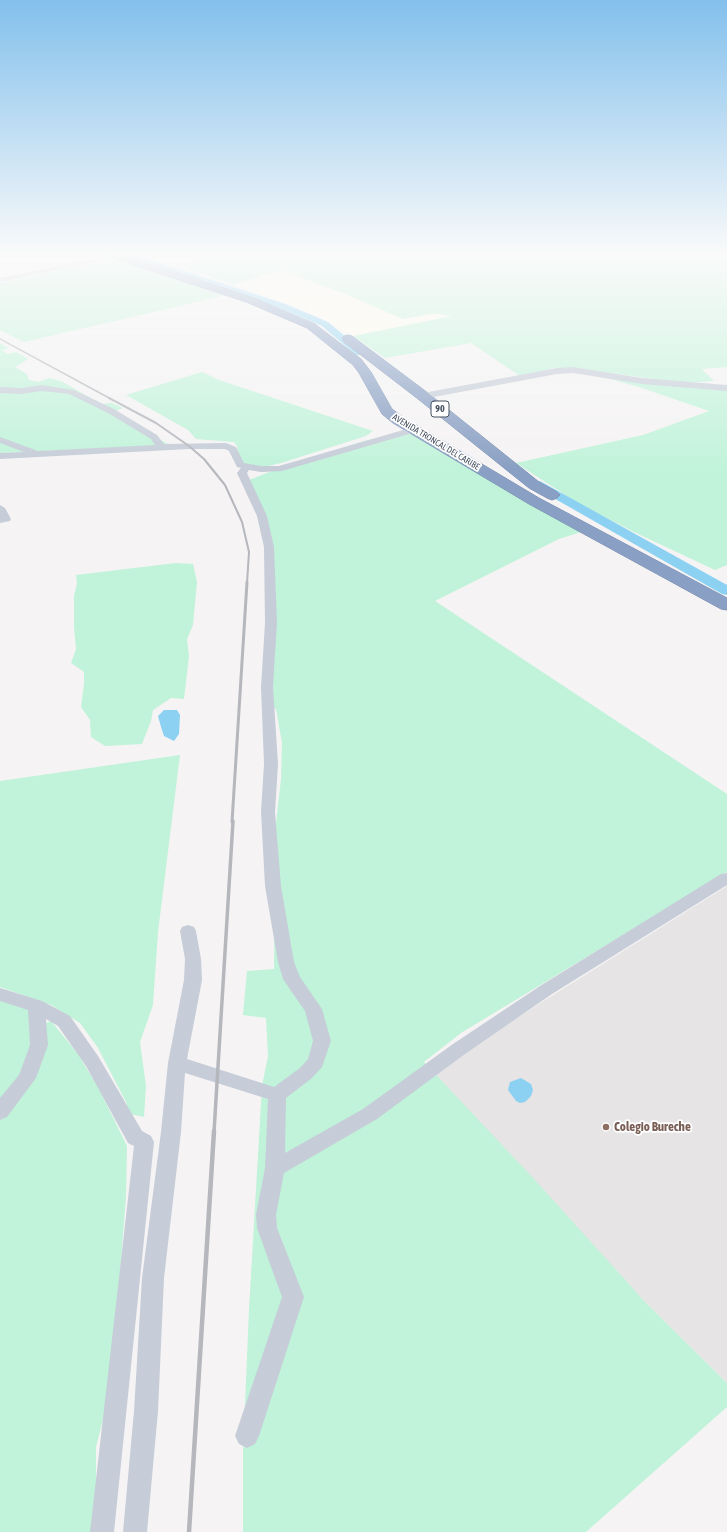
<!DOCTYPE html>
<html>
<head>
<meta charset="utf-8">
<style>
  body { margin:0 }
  canvas { display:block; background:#f5f3f3 }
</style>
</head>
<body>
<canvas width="727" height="1532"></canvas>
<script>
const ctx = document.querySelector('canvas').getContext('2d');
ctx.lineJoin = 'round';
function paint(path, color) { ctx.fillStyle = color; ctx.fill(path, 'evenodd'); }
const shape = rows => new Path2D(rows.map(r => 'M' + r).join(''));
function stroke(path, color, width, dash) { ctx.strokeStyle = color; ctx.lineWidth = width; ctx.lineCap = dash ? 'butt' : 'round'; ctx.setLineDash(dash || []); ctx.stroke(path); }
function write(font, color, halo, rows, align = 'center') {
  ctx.font = font + ' "Asap Condensed",sans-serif'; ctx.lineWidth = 3.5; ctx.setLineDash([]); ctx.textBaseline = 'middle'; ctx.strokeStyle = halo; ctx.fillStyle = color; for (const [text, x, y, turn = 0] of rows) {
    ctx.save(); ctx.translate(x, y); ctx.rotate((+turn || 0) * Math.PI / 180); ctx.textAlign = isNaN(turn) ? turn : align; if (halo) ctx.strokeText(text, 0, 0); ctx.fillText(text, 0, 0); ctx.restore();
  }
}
paint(shape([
  [283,271,345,294,403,319,430,314,438,314,453,317,353,336,303,309,235,285,267,274]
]), '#fefbee');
paint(shape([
  [727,886,727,1383,646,1303,433,1073,542,1002]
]), '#e6e4e5');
paint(shape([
  [199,256,727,256,727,367,702,369,714,381,684,383,573,368,554,368,520,376,471,343,385,358,353,336,452,316,438,314,430,314,403,319,345,294,283,271,267,274,235,285,185,269,193,265],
  [114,259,159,272,223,296,24,342,0,330,0,283],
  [0,343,9,348,2,350,7,354,16,352,28,359,15,367,27,374,29,380,38,382,49,378,61,381,101,404,112,403,123,408,116,411,169,445,0,453],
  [202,372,219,380,373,431,366,436,281,463,264,467,245,465,239,459,237,446,234,442,196,439,188,430,126,395],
  [596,375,727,390,727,565,715,570,634,532,581,505,516,463,643,435,709,411,639,387],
  [410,432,581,532,559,539,435,601,727,794,727,872,461,1033,424,1062,535,1180,646,1303,727,1383,727,1407,586,1532,243,1532,243,1452,249,1309,262,1086,268,1056,266,1018,243,1015,247,971,274,969,275,832,281,779,282,743,276,709,272,707,274,560,271,534,263,512,249,480,277,469,364,441],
  [176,563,193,564,197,582,193,625,187,639,189,656,184,699,171,698,153,710,151,721,142,744,105,746,91,737,90,720,81,707,84,684,84,672,71,663,76,649,74,627,74,596,77,583,76,575],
  [180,755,158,932,153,1005,140,1042,146,1086,144,1117,130,1114,126,1102,98,1048,80,1023,51,1005,0,987,0,781],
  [0,1000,27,1009,32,1014,33,1034,25,1068,0,1100],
  [51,1021,78,1054,99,1089,127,1146,126,1197,111,1388,96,1447,96,1514,94,1532,0,1532,0,1115,44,1024]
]), '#c1f3da');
paint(shape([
  [164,710,177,710,180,715,179,734,174,741,164,736,161,727,158,716],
  [521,1078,531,1084,533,1090,531,1096,525,1102,520,1103,516,1101,508,1090,510,1082]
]), '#8cd1f2');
paint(shape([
  [127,256,139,256,285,304,328,322,365,353,364,355,356,355,322,326,279,308,128,258,127,256],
  [540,481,727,585,727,595,722,594,536,488,534,485,536,482,540,481]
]), '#8cd1f2');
const highway = shape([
  [111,256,126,256,254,298,315,324,361,359,371,372,392,409,403,417,539,498,727,598,727,610,721,609,529,504,393,423,382,414,359,373,353,365,307,328,246,302,112,258,111,256],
  [348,335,352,336,428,393,539,482,557,492,560,495,557,498,552,500,547,498,529,488,418,399,344,342,342,339,344,336,348,335]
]);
stroke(highway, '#7489af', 1);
paint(shape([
  [107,256,119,256,116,258,0,282,0,278,107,256],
  [573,367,642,378,727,385,727,391,642,384,573,373,557,374,423,399,419,396,423,393,557,368,573,367],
  [42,385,74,390,114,409,157,435,164,444,226,443,236,447,244,463,261,466,279,466,410,428,413,427,418,430,416,432,282,471,261,472,249,470,247,473,267,516,274,547,277,623,273,687,278,764,275,812,281,886,294,962,300,977,322,1009,331,1041,322,1067,312,1078,286,1098,285,1153,363,1109,453,1044,540,986,721,874,727,873,727,885,552,994,465,1054,377,1119,284,1173,276,1215,277,1228,304,1297,259,1436,255,1444,247,1448,239,1444,235,1436,282,1297,257,1228,256,1215,265,1168,268,1099,185,1073,181,1132,164,1278,158,1411,147,1532,123,1532,134,1411,142,1278,161,1132,168,1063,184,980,185,959,180,931,182,927,188,925,194,927,196,931,201,959,202,980,187,1059,274,1087,300,1068,308,1059,313,1041,305,1011,283,979,278,962,265,886,261,812,264,764,261,687,265,623,264,547,257,516,237,473,241,468,237,467,229,451,225,449,189,449,0,459,0,453,24,452,0,443,0,437,38,451,155,445,151,439,108,413,69,394,42,391,21,394,0,393,0,387,21,388,42,385],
  [0,505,5,508,11,519,10,521,0,523,0,505],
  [0,988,42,1001,70,1016,98,1056,142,1131,151,1136,154,1142,114,1532,90,1532,134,1146,128,1143,86,1066,58,1026,46,1019,48,1045,36,1078,7,1117,0,1120,0,1098,19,1075,30,1045,28,1010,0,1001,0,988]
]), '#c6cdd8');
paint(highway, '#899fc3');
stroke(shape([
  [0,339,111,399]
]), '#b5b7bd', 1.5);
stroke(shape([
  [109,398,156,423,189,446,204,459,225,485,242,522,249,552,247,583]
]), '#b5b7bd', 2);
stroke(shape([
  [232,822,247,582]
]), '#b5b7bd', 3);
stroke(shape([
  [214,1132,233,821]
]), '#b5b7bd', 3.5);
stroke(shape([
  [189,1532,214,1131]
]), '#b5b7bd', 4.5);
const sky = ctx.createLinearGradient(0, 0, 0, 470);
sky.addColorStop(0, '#83c0ec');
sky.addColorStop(0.54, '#fafafa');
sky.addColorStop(1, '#fafafa00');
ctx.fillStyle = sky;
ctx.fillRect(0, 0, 727, 470);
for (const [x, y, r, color] of [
  [606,1127,4,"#8d6e63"]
]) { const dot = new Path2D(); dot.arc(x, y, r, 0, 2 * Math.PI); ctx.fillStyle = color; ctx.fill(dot); stroke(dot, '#fff', 1.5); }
write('9px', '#495362', '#fff', [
  ["AVENIDA TRONCAL DEL CARIBE",436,442,31]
]);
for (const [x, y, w] of [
  [440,409,18]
]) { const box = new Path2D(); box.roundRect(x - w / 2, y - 8, w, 16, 3); ctx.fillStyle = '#fff'; ctx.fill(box); stroke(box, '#495362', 1); }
write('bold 10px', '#495362', null, [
  ["90",440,409]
]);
write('bold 13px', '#785e54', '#fff', [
  ["Colegio Bureche",614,1127]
], 'left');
</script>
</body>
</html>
